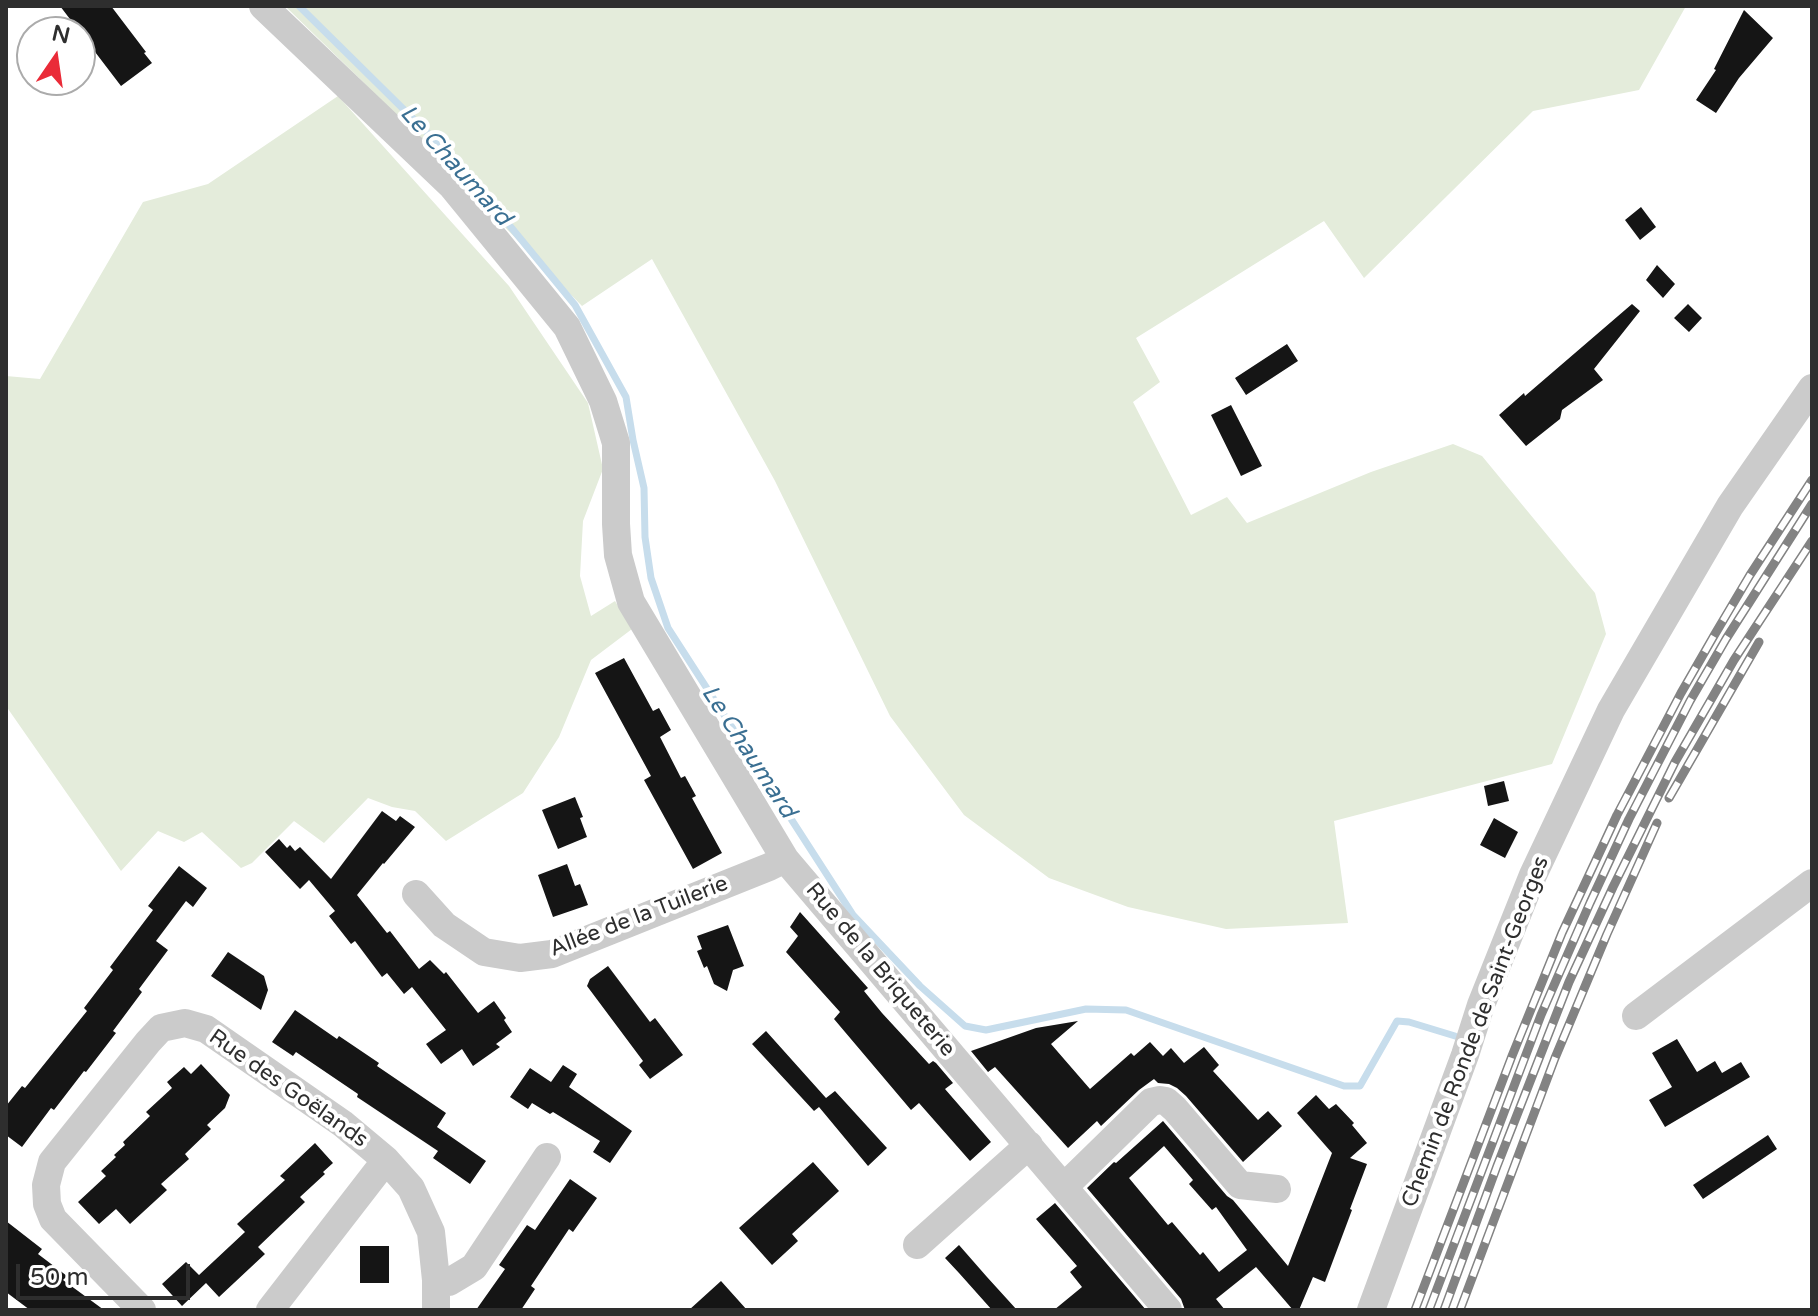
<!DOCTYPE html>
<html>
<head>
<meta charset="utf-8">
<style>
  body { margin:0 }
  #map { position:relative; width:1818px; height:1316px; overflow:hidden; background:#fff; font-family:"Varela Round",sans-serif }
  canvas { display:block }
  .frame { position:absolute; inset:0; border:8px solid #2e2e2e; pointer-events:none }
  .north { position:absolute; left:16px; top:16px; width:80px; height:80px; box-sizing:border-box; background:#fff; border:2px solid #ababab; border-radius:50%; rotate:13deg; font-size:22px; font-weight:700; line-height:32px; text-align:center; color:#2e2e2e }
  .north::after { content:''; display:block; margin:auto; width:28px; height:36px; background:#ea2b38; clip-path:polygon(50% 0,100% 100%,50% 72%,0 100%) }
  .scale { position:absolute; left:16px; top:1264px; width:174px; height:36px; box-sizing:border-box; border:4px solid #2e2e2e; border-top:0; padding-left:10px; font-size:24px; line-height:28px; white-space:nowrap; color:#2e2e2e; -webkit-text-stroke:6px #fff; paint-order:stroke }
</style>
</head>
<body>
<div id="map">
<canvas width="1818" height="1316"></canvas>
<div class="frame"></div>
<div class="north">N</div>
<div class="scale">50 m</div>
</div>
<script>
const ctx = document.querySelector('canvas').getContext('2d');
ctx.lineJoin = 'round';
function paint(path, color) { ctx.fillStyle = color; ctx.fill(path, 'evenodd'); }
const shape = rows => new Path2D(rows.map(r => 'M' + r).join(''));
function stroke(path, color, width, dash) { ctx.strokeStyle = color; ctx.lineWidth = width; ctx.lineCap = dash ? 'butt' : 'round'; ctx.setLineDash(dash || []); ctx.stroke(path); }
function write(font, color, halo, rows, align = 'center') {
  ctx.font = font + ' "Varela Round",sans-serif'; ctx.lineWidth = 8; ctx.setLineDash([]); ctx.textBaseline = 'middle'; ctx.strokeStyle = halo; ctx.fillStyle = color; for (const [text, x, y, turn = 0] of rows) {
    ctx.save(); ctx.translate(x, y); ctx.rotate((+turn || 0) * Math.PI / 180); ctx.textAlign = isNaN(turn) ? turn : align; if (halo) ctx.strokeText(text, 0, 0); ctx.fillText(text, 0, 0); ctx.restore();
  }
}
paint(shape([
  [285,6,1686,6,1639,90,1533,111,1364,278,1324,221,1136,338,1160,382,1133,402,1191,515,1227,497,1247,523,1371,472,1453,444,1482,456,1595,593,1606,634,1552,764,1334,821,1348,923,1226,929,1128,907,1049,878,964,815,890,716,775,481,652,259,582,306,361,80],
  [338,96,509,286,588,403,603,469,583,521,580,576,591,616,615,601,632,629,591,660,559,737,523,793,446,841,415,811,392,807,368,798,324,843,294,821,252,863,241,868,202,832,184,842,158,831,121,871,6,706,6,376,40,379,143,202,208,184]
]), '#e4ecdb');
stroke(shape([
  [299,6,459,164,575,305,626,397,633,440,644,488,645,537,651,578,668,628,853,915,920,986,965,1026,986,1030,1086,1009,1126,1010,1344,1086,1360,1086,1397,1021,1409,1022,1455,1036]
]), '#c7ddec', 7);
paint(shape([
  [60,6,111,6,146,52,144,53,152,63,121,86],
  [1744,10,1773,38,1739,78,1716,113,1696,100,1716,70,1714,69],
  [1641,207,1656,227,1640,240,1625,220],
  [1657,265,1675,284,1663,298,1646,280],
  [1632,304,1640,311,1594,369,1603,380,1562,410,1560,419,1526,446,1499,415,1524,393,1525,396],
  [1688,304,1702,318,1689,332,1674,318],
  [1287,344,1298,361,1246,395,1235,378],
  [1231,405,1262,466,1241,476,1211,415],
  [624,658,653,711,659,708,671,730,660,737,681,778,685,776,696,796,692,798,722,853,693,869,644,780,651,776,595,673],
  [1504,781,1509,801,1488,806,1484,786],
  [575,797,583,817,580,818,587,837,558,849,542,810],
  [382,811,396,821,400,816,415,827,384,864,383,863,357,895,387,933,390,931,419,969,430,960,444,974,446,972,478,1013,494,1001,506,1018,504,1020,512,1032,496,1044,500,1047,473,1066,462,1049,441,1064,426,1044,446,1030,412,987,404,994,387,973,382,977,355,941,351,944,329,916,335,911,309,880,300,889,265,852,279,839,287,848,290,845,295,851,300,847,331,879],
  [1494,818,1518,832,1505,858,1480,845],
  [567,864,575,886,580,884,588,905,553,917,538,875],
  [179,866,207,888,193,907,186,901,156,941,168,950,139,989,142,992,113,1031,116,1033,86,1072,84,1071,54,1110,51,1108,22,1147,6,1135,6,1106,22,1086,25,1088,87,1011,84,1008,113,970,110,967,153,910,148,906],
  [800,912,868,988,864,991,882,1013,929,1064,933,1061,936,1063,953,1083,945,1089,991,1142,970,1161,919,1103,911,1110,834,1019,840,1012,786,952,798,936,790,927],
  [728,925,744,966,733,970,727,991,714,984,707,966,704,968,697,951,702,949,697,936],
  [228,952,264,976,268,990,261,1010,211,976],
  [608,966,650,1022,655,1018,683,1055,650,1079,639,1065,643,1061,587,986,590,979],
  [295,1010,337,1039,339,1036,379,1063,377,1066,446,1113,437,1127,486,1161,470,1184,433,1158,438,1151,357,1097,358,1094,296,1052,293,1056,272,1042],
  [1078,1021,1051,1044,1090,1089,1131,1053,1134,1056,1150,1042,1163,1056,1171,1048,1184,1063,1204,1047,1219,1065,1213,1071,1258,1120,1268,1111,1282,1126,1243,1162,1186,1096,1177,1088,1169,1084,1158,1083,1154,1079,1139,1090,1101,1126,1097,1121,1068,1148,995,1067,988,1072,971,1051,1036,1028],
  [766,1031,826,1098,835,1091,887,1148,868,1166,819,1107,814,1111,752,1044],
  [1677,1039,1697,1072,1715,1061,1722,1073,1741,1062,1750,1077,1665,1127,1649,1100,1672,1087,1652,1053],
  [201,1064,230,1095,225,1108,207,1125,211,1129,185,1154,189,1159,161,1184,167,1190,130,1224,116,1209,99,1224,78,1202,106,1176,101,1171,116,1157,114,1155,125,1145,123,1142,150,1116,146,1112,172,1088,167,1082,184,1067,191,1074],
  [563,1065,577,1074,569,1087,632,1131,610,1163,593,1152,600,1141,553,1112,550,1114,532,1103,528,1109,510,1097,530,1068,551,1082],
  [1316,1095,1329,1109,1336,1104,1354,1123,1352,1125,1367,1143,1350,1158,1367,1164,1350,1209,1352,1210,1325,1282,1313,1277,1299,1310,1293,1310,1256,1267,1216,1299,1225,1310,1185,1310,1181,1299,1087,1188,1114,1162,1116,1163,1163,1121,1227,1196,1233,1200,1288,1266,1332,1153,1297,1113],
  [1164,1146,1193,1180,1189,1184,1212,1210,1216,1207,1247,1250,1219,1272,1203,1252,1200,1255,1172,1222,1168,1225,1129,1178],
  [1768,1135,1777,1149,1703,1199,1693,1185],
  [315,1143,333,1163,323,1172,325,1174,300,1197,305,1202,258,1247,265,1254,219,1297,206,1283,182,1306,162,1284,186,1262,199,1275,245,1232,237,1224,285,1180,280,1176],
  [813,1162,839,1191,792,1234,798,1241,772,1265,739,1228],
  [570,1179,597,1198,573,1232,569,1229,531,1286,535,1289,521,1310,476,1310,505,1269,499,1265,527,1225,535,1230],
  [1055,1203,1146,1310,1054,1310,1082,1287,1070,1272,1077,1266,1036,1219],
  [6,1221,42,1249,38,1254,67,1276,63,1280,104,1310,30,1310,6,1292],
  [959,1245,987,1277,1017,1310,992,1310,959,1273,945,1258],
  [360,1246,389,1246,389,1283,360,1283],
  [721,1281,747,1310,689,1310]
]), '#151515');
stroke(shape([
  [263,6,451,185,567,327,603,401,616,443,616,524,618,555,631,602,785,859,1168,1310],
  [416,894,444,925,484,952,520,958,552,954,769,867,785,859],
  [1636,1016,1812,883],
  [1065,1186,1151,1102,1160,1100,1166,1101,1175,1109,1240,1185,1277,1189],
  [917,1245,1029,1145],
  [436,1280,449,1282,474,1267,547,1157],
  [142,1310,53,1219,47,1204,46,1185,52,1162,148,1042,161,1028,185,1023,206,1029,343,1124,386,1160,411,1188,431,1232,436,1280,436,1310],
  [270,1310,386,1160],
  [1371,1310,1465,1055,1481,1005,1533,875,1611,710,1730,506,1812,388]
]), '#cbcbcb', 28);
const rail = shape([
  [1669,798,1759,642],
  [1415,1310,1512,1056,1562,933,1617,815,1681,693,1715,634,1750,575,1812,480],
  [1429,1310,1541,1015,1590,903,1629,819,1690,701,1726,639,1812,504],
  [1444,1310,1497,1166,1569,982,1613,887,1675,762,1734,660,1812,541],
  [1460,1310,1555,1058,1607,934,1657,823]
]);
stroke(rail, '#838383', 9);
stroke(rail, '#fff', 6, [18]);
write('22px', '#2e2e2e', '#fff', [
  ["Allée de la Tuilerie",639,917,-21],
  ["Rue de la Briqueterie",880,970,50],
  ["Chemin de Ronde de Saint-Georges",1476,1032,-69],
  ["Rue des Goëlands",288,1089,35]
]);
write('italic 24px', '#3a6f92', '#fff', [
  ["Le Chaumard",455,166,48],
  ["Le Chaumard",748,752,57]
]);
</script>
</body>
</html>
